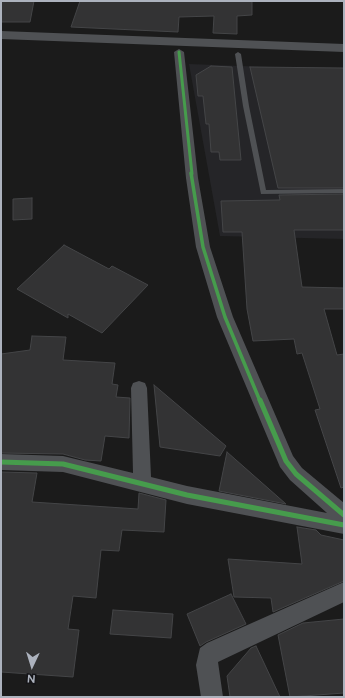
<!DOCTYPE html>
<html>
<head>
<meta charset="utf-8">
<style>
  body { margin:0 }
  #map { position:relative; width:345px; height:698px; overflow:hidden; background:#1b1b1b; font-family:Figtree,sans-serif }
  canvas { display:block }
  .frame { position:absolute; inset:0; border:2px solid #acb2bd; pointer-events:none }
  .north { position:absolute; left:12px; top:646px; width:40px; height:40px; -webkit-text-stroke:3px #151518; paint-order:stroke; rotate:184deg; font-size:11px; font-weight:700; line-height:16px; text-align:center; color:#acb2bd }
  .north::after { content:''; display:block; margin:auto; width:14px; height:18px; background:#acb2bd; clip-path:polygon(50% 0,100% 100%,50% 72%,0 100%) }
</style>
</head>
<body>
<div id="map">
<canvas width="345" height="698"></canvas>
<div class="frame"></div>
<div class="north">N</div>
</div>
<script>
const ctx = document.querySelector('canvas').getContext('2d');
ctx.lineJoin = 'round';
function paint(path, color) { ctx.fillStyle = color; ctx.fill(path, 'evenodd'); }
const shape = rows => new Path2D(rows.map(r => 'M' + r).join(''));
function stroke(path, color, width, dash) { ctx.strokeStyle = color; ctx.lineWidth = width; ctx.lineCap = dash ? 'butt' : 'round'; ctx.setLineDash(dash || []); ctx.stroke(path); }
paint(shape([
  [189,64,344,70,344,239,220,236]
]), '#252528');
const building = shape([
  [1,1,34,1,30,22,1,22,1,1],
  [80,1,252,1,252,15,237,16,237,34,213,33,214,16,179,17,178,32,71,27,80,1],
  [211,66,232,67,241,160,220,160,219,152,211,152,209,124,206,124,203,96,198,96,196,75,211,66],
  [250,67,344,68,344,188,278,188,250,67],
  [344,194,344,230,294,230,302,287,344,288,344,309,324,309,337,355,344,354,344,487,341,488,315,410,320,409,302,353,297,354,294,339,253,341,247,309,242,232,223,232,221,201,280,200,279,195,344,194],
  [32,198,32,219,13,220,13,199,32,198],
  [64,245,109,269,112,266,148,285,102,333,68,314,68,318,17,289,64,245],
  [32,336,66,337,63,360,115,363,112,384,118,385,116,397,130,398,129,438,105,436,101,461,85,460,63,454,1,453,1,354,30,350,32,336],
  [154,385,226,446,220,456,160,447,154,385],
  [227,452,286,504,219,491,227,452],
  [1,472,37,473,32,502,138,509,139,493,166,500,164,532,122,530,119,551,101,550,96,598,73,596,68,629,79,630,73,677,1,672,1,472],
  [297,527,316,530,321,535,344,540,344,581,273,612,271,598,234,597,228,559,302,564,297,527],
  [231,594,246,624,206,642,200,646,187,614,231,594],
  [113,610,173,614,171,638,110,634,113,610],
  [344,619,344,693,290,697,278,635,303,623,344,619],
  [256,646,280,697,230,697,227,676,251,648,256,646]
]);
paint(building, '#333334');
stroke(building, '#444547', 1);
paint(shape([
  [238,52,241,54,249,106,266,190,344,189,344,193,261,194,243,106,235,54,238,52]
]), '#4f5154');
paint(shape([
  [179,49,184,52,198,178,210,247,233,317,293,456,302,468,344,503,344,534,187,504,63,472,1,470,1,454,63,456,133,473,131,388,133,383,139,381,145,383,147,388,151,477,187,486,327,513,290,480,280,467,217,317,196,247,186,178,174,52,179,49],
  [344,582,344,602,218,662,223,697,201,697,196,665,200,648,207,643,344,582]
]), '#4f5154');
paint(shape([
  [1,31,344,44,344,52,1,39,1,31]
]), '#4f5154');
stroke(shape([
  [179,52,192,174]
]), '#469c4c', 3);
stroke(shape([
  [191,173,203,247,225,317,260,401]
]), '#469c4c', 3.5);
stroke(shape([
  [260,400,286,461,296,474,344,515],
  [1,462,63,464,187,495,344,525]
]), '#469c4c', 5);
</script>
</body>
</html>
